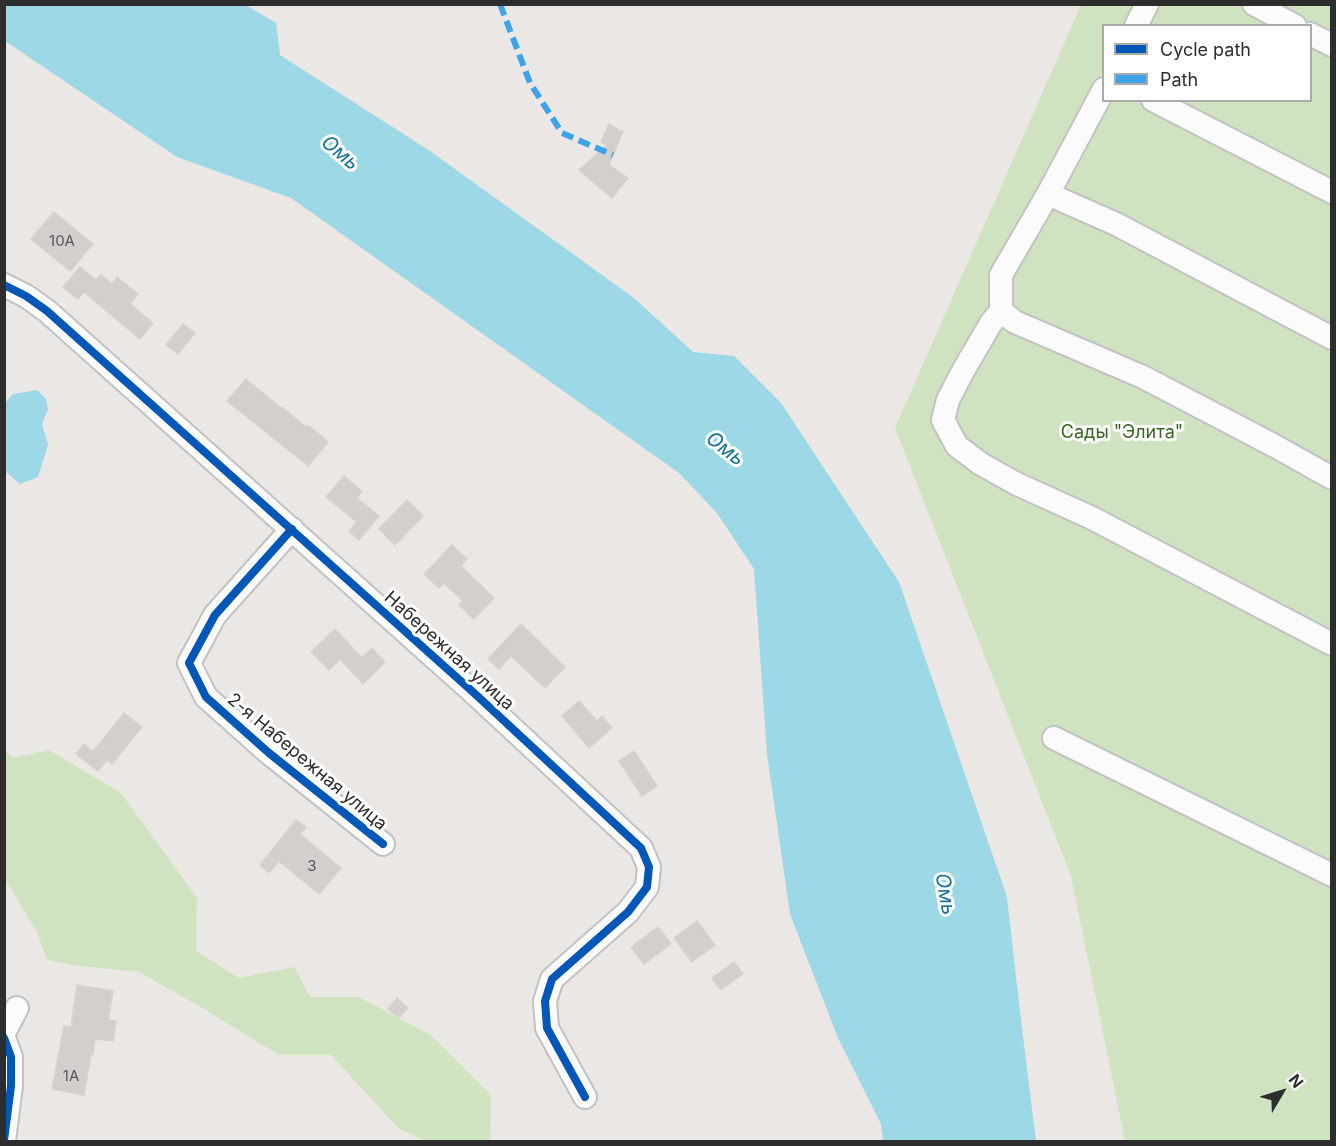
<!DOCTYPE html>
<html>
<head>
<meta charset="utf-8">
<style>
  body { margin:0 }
  #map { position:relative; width:1336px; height:1146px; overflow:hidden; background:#eae7e4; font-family:Inter,sans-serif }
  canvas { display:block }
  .frame { position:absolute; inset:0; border:6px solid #2d2d2d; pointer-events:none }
  .legend { position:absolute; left:1102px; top:24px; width:210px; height:78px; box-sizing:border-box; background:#fff; border:2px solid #ababab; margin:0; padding:8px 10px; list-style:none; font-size:18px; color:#2d2d2d }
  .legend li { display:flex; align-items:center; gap:12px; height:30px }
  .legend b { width:30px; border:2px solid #ababab }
  .north { position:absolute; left:1252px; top:1062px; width:60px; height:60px; -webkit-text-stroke:4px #fff; paint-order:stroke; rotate:52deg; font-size:16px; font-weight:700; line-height:24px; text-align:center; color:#2d2d2d }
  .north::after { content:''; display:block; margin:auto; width:21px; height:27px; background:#2d2d2d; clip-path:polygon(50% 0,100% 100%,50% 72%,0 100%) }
</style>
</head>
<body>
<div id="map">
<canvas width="1336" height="1146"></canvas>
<div class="frame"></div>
<ul class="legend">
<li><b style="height:8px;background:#0057b8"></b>Cycle path</li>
<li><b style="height:8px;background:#3ea3eb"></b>Path</li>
</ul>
<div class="north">N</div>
</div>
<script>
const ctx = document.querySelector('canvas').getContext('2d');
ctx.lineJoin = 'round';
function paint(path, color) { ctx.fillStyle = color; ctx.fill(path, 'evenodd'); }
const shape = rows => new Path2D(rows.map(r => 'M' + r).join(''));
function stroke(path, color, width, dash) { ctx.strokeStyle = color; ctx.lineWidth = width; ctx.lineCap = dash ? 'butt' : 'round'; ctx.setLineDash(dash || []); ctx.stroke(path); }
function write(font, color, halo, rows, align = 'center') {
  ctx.font = font + ' Inter,sans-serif'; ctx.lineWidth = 6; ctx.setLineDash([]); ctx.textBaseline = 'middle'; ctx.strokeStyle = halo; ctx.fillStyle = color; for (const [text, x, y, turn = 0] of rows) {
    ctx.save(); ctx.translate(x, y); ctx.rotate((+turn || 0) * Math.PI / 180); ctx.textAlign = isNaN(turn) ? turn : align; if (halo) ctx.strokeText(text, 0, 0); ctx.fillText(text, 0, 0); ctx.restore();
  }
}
paint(shape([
  [1081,5,1331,5,1331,1141,1125,1141,1071,876,895,428],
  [1104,26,1310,26,1310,100,1104,100],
  [5,750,13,758,49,750,121,793,197,898,196,951,239,978,294,967,310,997,359,997,432,1036,491,1095,490,1141,426,1141,398,1128,331,1055,279,1055,201,1007,139,972,71,965,47,960,37,932,5,879]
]), '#d0e3c0');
paint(shape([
  [4,5,246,5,276,23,280,55,430,151,634,298,693,352,734,356,781,403,899,582,1007,897,1020,1012,1036,1141,883,1141,881,1124,838,1038,790,914,767,754,754,569,717,513,679,473,291,198,177,157,5,41],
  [37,390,46,399,48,409,42,424,48,445,38,477,20,484,5,471,5,403,13,394]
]), '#9dd8e6');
const building = shape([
  [609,124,622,132,623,131,609,165,628,178,612,198,579,170,607,145,601,142,609,124],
  [54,212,93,244,70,271,31,239,54,212],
  [80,267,96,280,101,274,112,284,117,277,138,294,130,304,153,323,140,339,84,292,78,299,63,287,80,267],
  [183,324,195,333,178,354,166,345,183,324],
  [246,379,281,408,282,407,306,427,308,425,328,442,308,466,227,401,246,379],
  [344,476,362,491,357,498,379,516,359,540,349,531,357,522,326,497,344,476],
  [407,500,423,516,395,545,379,529,407,500],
  [452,545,467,559,461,566,494,598,474,619,459,605,463,601,444,583,439,588,424,574,452,545],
  [521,624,565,667,545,688,511,656,499,669,488,659,521,624],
  [335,629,362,658,372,648,385,662,363,684,340,659,329,670,311,652,335,629],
  [579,701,597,721,602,716,612,728,589,748,562,716,579,701],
  [124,713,142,727,112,764,107,760,98,771,76,754,84,744,93,752,124,713],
  [634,751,657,786,642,796,619,761,634,751],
  [296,820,306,827,300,834,341,868,319,894,279,861,269,873,260,865,296,820],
  [697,921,715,945,692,962,674,938,697,921],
  [658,927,671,944,644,964,631,947,658,927],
  [734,962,743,974,721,990,712,978,734,962],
  [77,985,113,991,108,1020,116,1021,113,1041,95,1039,93,1054,91,1054,84,1095,52,1089,64,1026,71,1027,77,985],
  [397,998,408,1008,399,1018,388,1009,397,998]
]);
paint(building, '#d2cfcd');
stroke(building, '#d5d3d0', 1.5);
const minor = shape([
  [1254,4,1295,26],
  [1136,26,1147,4],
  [1310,34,1332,45],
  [1104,89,1048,194,1001,275,1001,311,1015,322,1143,377,1273,445,1332,478],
  [1153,100,1332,192],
  [1048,194,1116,224,1332,338],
  [4,285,26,296,47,311,473,692,641,848,649,867,647,887,628,912,552,979,545,1001,547,1028,585,1097],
  [1001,311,991,323,963,371,948,400,943,420,957,446,981,464,1017,484,1092,518,1332,644],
  [292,529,215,615,189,663,206,697,269,753,383,844],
  [1054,738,1332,875],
  [4,1033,17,1008],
  [4,1038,11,1057,11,1086,4,1140]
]);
stroke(minor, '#c3c2c2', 26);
stroke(minor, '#fcfbfb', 22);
stroke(shape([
  [500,4,530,83,562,133,613,155]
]), '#3ea3eb', 6, [12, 6]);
stroke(shape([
  [4,285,26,296,47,311,473,692,641,848,649,867,647,887,628,912,552,979,545,1001,547,1028,585,1097],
  [292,529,215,615,189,663,206,697,269,753,383,844],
  [4,1038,11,1057,11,1086,4,1140]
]), '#0057b8', 8);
write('15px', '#575656', null, [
  ["10А",62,241],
  ["3",312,866],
  ["1А",71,1076]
]);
write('18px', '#346721', '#fff', [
  ["Сады \"Элита\"",1122,433]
]);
write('18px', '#2d2d2d', '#fff', [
  ["Набережная улица",449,651,42],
  ["2-я Набережная улица",307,762,40]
]);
write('italic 20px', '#187396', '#fff', [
  ["Омь",340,153,40],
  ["Омь",725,449,38],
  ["Омь",945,894,80]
]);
</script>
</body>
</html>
